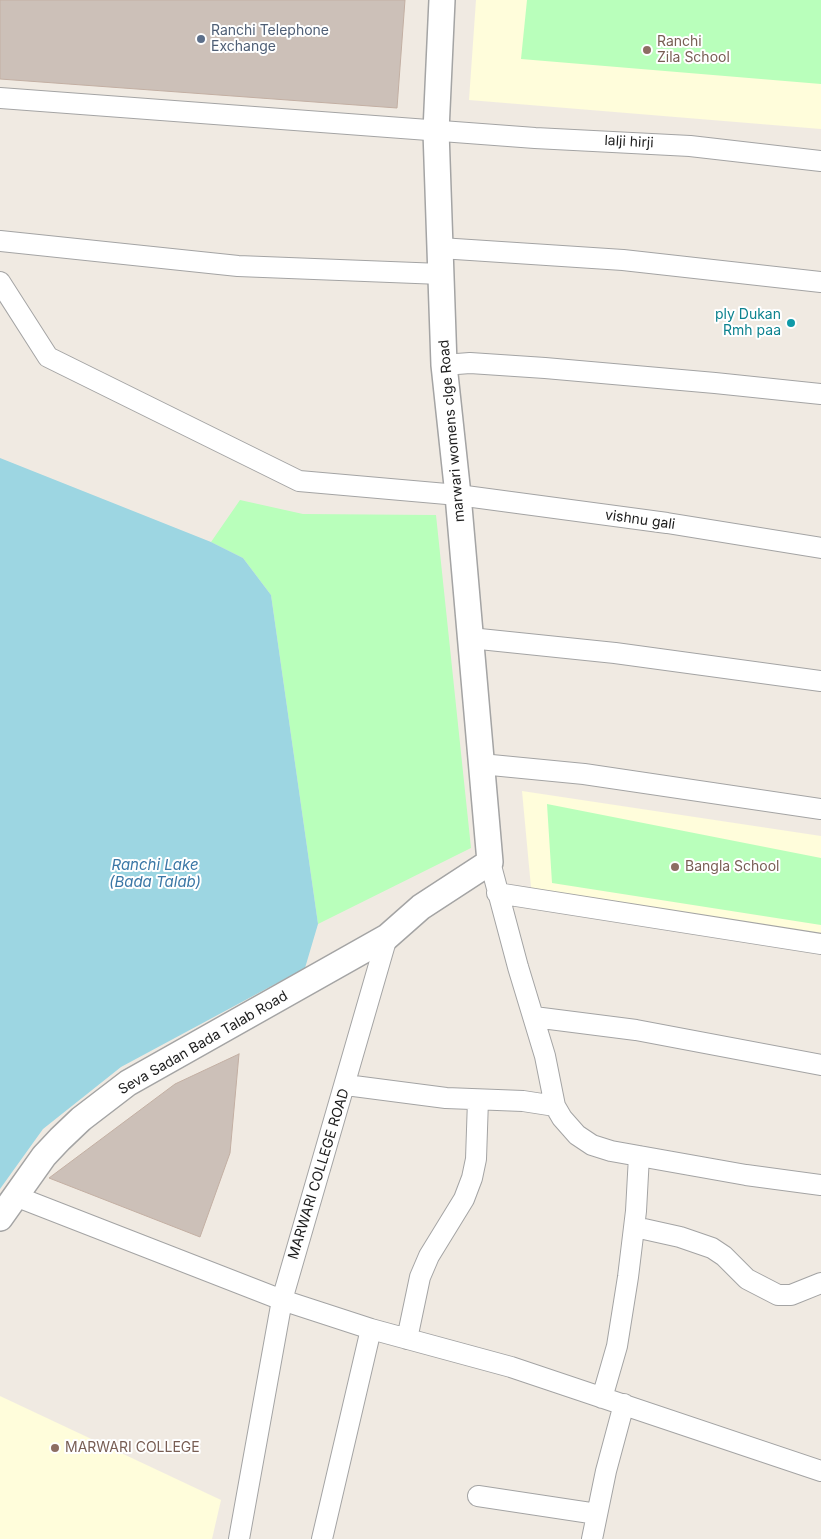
<!DOCTYPE html>
<html>
<head>
<meta charset="utf-8">
<style>
  body { margin:0 }
  canvas { display:block; background:#f0eae2 }
</style>
</head>
<body>
<canvas width="821" height="1539"></canvas>
<script>
const ctx = document.querySelector('canvas').getContext('2d');
ctx.lineJoin = 'round';
function paint(path, color) { ctx.fillStyle = color; ctx.fill(path, 'evenodd'); }
const shape = rows => new Path2D(rows.map(r => 'M' + r).join(''));
function stroke(path, color, width, dash) { ctx.strokeStyle = color; ctx.lineWidth = width; ctx.lineCap = dash ? 'butt' : 'round'; ctx.setLineDash(dash || []); ctx.stroke(path); }
function write(font, color, halo, rows, align = 'center') {
  ctx.font = font + ' Inter,sans-serif'; ctx.lineWidth = 4; ctx.setLineDash([]); ctx.textBaseline = 'middle'; ctx.strokeStyle = halo; ctx.fillStyle = color; for (const [text, x, y, turn = 0] of rows) {
    ctx.save(); ctx.translate(x, y); ctx.rotate((+turn || 0) * Math.PI / 180); ctx.textAlign = isNaN(turn) ? turn : align; if (halo) ctx.strokeText(text, 0, 0); ctx.fillText(text, 0, 0); ctx.restore();
  }
}
paint(shape([
  [476,0,821,0,821,129,469,100],
  [522,791,821,836,821,944,532,898],
  [0,1396,221,1500,212,1539,0,1539]
]), '#fffddb');
paint(shape([
  [527,0,821,0,821,84,521,59],
  [240,500,303,514,436,515,471,848,318,924,271,595,243,558,211,542],
  [547,804,821,858,821,925,552,883]
]), '#b9ffbb');
paint(shape([
  [0,458,211,542,243,558,271,595,318,924,305,968,121,1067,43,1129,0,1189]
]), '#9dd6e2');
const building = shape([
  [0,0,405,0,397,108,0,79,0,0],
  [239,1054,230,1153,200,1237,49,1178,175,1084,239,1054]
]);
paint(building, '#ccc0b8');
stroke(building, '#c3afa3', 1);
const minor = shape([
  [0,98,535,138,690,146,821,161],
  [0,241,238,266,441,274],
  [440,248,623,260,821,282],
  [0,282,48,357,299,481,458,495,667,523,821,548],
  [444,365,470,363,545,368,715,383,821,394],
  [470,638,615,653,821,681],
  [481,764,584,774,821,809],
  [490,862,518,967,545,1056,555,1106,562,1118,577,1135,592,1145,611,1151,746,1175,821,1185],
  [497,893,821,944],
  [534,1017,636,1030,821,1065],
  [346,1085,446,1098,523,1101,555,1106],
  [15,1196,282,1300,371,1329,511,1367,821,1471],
  [635,1227,680,1237,712,1248,724,1256,747,1279,778,1295,791,1295,821,1283],
  [407,1339,420,1277,429,1256,464,1199,472,1178,476,1159,478,1100],
  [602,1398,617,1346,628,1277,636,1211,639,1156],
  [478,1496,597,1514],
  [239,1539,282,1300,387,937],
  [322,1539,371,1329],
  [592,1539,606,1471,624,1404]
]);
const tertiary = shape([
  [0,1218,44,1156,60,1139,81,1119,128,1083,387,937,421,907,490,862,458,495,444,365,436,131,442,0]
]);
stroke(minor, '#a4a4a4', 22);
stroke(tertiary, '#a4a4a4', 28);
stroke(minor, '#fff', 20);
stroke(tertiary, '#fff', 25);
for (const [x, y, r, color] of [
  [201,39,5,"#5c6f8a"],
  [647,50,5,"#8d6e63"],
  [791,323,5,"#0f9aa8"],
  [675,867,5,"#8d6e63"],
  [55,1448,5,"#8d6e63"]
]) { const dot = new Path2D(); dot.arc(x, y, r, 0, 2 * Math.PI); ctx.fillStyle = color; ctx.fill(dot); stroke(dot, '#fff', 2); }
write('14px', '#4e5e75', '#fff', [
  ["Ranchi Telephone",211,31],
  ["Exchange",211,47]
], 'left');
write('14px', '#785e54', '#fff', [
  ["Ranchi",657,42],
  ["Zila School",657,58],
  ["Bangla School",685,867],
  ["MARWARI COLLEGE",65,1448]
], 'left');
write('14px', '#1d1d1d', '#fff', [
  ["lalji hirji",629,142,3],
  ["marwari womens clge Road",452,431,-95],
  ["vishnu gali",640,520,8],
  ["Seva Sadan Bada Talab Road",203,1043,-30],
  ["MARWARI COLLEGE ROAD",319,1174,-73]
]);
write('14px', '#0d838f', '#fff', [
  ["ply Dukan",781,315],
  ["Rmh paa",781,331]
], 'right');
write('italic 15px', '#3b77a6', '#fff', [
  ["Ranchi Lake",155,865],
  ["(Bada Talab)",155,882]
]);
</script>
</body>
</html>
